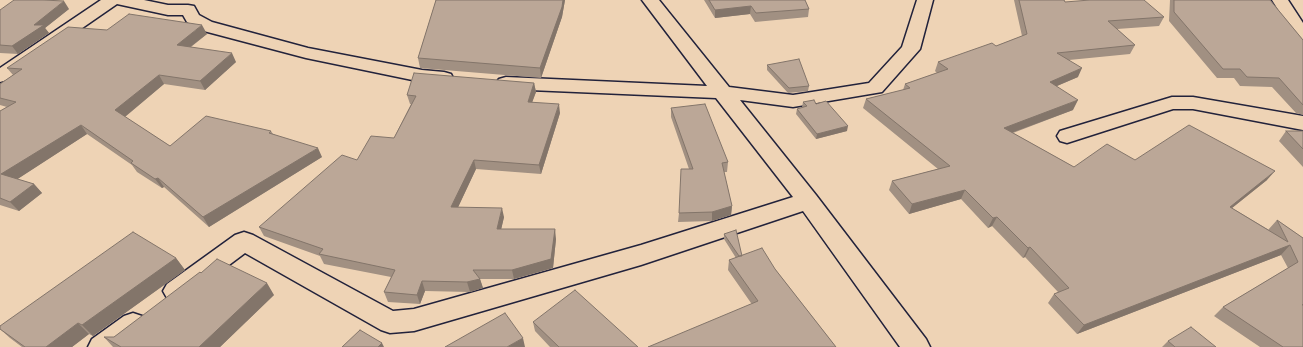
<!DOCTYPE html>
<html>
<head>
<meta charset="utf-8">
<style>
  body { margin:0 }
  canvas { display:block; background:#eed3b5 }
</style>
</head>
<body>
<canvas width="1303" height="347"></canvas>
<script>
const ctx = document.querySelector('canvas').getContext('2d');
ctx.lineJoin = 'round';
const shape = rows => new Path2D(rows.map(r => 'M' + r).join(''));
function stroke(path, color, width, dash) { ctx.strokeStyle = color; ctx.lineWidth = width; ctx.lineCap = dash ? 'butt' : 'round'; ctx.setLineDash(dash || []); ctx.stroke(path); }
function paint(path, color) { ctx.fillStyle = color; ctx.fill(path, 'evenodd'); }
const minor = shape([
  [101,0,144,0,168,5,188,5,194,6,199,15,212,22,308,48,422,70,444,72,451,74,453,78,451,82,444,84,422,82,306,58,200,30,187,22,183,15,168,15,117,4,7,80,0,82,0,68,101,0],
  [642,0,659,0,729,87,793,95,869,83,902,47,917,0,933,0,920,49,882,92,793,107,740,100,816,195,926,339,930,347,900,347,803,211,641,265,414,331,390,333,381,330,245,253,185,298,176,301,167,298,163,291,167,284,235,235,244,232,253,235,393,311,414,309,641,245,793,197,716,98,506,89,499,87,496,83,499,79,506,77,707,86,642,0],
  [1272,0,1288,0,1303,23,1303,41,1297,40,1272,0],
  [1172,97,1193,97,1303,116,1303,130,1193,109,1173,109,1067,143,1060,141,1057,136,1060,131,1172,97],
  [133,313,142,316,146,324,142,332,123,347,88,347,92,339,124,316,133,313]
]);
stroke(minor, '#22223b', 3);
paint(minor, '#eed3b5');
paint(shape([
  [436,0,565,0,562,17,541,78,420,68,418,58],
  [704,0,805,0,809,9,808,17,755,22,750,14,715,18],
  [1014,0,1064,0,1065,2,1164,17,1159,26,1117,29,1135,45,1130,54,1069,60,1078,77,1057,86,1073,110,1013,133,1074,167,1135,160,1267,180,1232,208,1269,230,1268,230,1277,220,1303,238,1303,347,1260,347,1214,316,1223,307,1288,268,1281,255,1077,334,1048,303,1054,294,1058,292,1025,257,1023,258,992,226,988,228,961,199,909,214,889,190,892,181,938,169,863,108,866,99,903,90,905,84,937,73,935,71,938,62,996,46,1022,36],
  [1170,0,1270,0,1303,40,1303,115,1296,113,1272,87,1240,86,1234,78,1217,78,1169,21],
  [69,9,45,28,49,33,18,54,0,53,0,10],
  [107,30,207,34,191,47,236,62,205,90,164,84,125,117,170,146,271,131,273,134,322,157,209,227,164,187,162,188,137,172,132,165,87,134,17,179,34,184,42,193,19,211,0,205,0,111,7,107,0,105,0,84,13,75,7,68],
  [767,65,809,86,808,91,788,93,767,70],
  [534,83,536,92,532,102,560,113,541,174,476,169,458,207,504,217,501,229,556,239,553,268,514,279,480,279,483,288,470,292,425,291,420,304,388,302,384,292,391,277,324,264,320,256,264,236,259,227,357,160,394,138,411,104,410,104,407,95],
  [803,102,816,104,847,131,816,139,796,114,797,109,802,108,802,107],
  [671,108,728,162,727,172,724,172,732,206,731,215,712,221,678,222,679,213,689,169,671,117],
  [1286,131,1303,131,1303,167,1279,141],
  [724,234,742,256,775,269,836,347,751,303,728,270,729,260,736,258,724,239],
  [176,258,185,270,93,336,89,334,72,347,22,347,10,338,0,329,0,326],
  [201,273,274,295,220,347,113,347,104,337,114,337],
  [533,322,638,347,550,347,535,331],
  [1168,341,1216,347,1162,347]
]), '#a19082');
paint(shape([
  [563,0,565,0,562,17,541,78,540,68],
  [64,1,69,9,45,28,49,33,18,54,12,46,34,25],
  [751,6,750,14,715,18,715,10],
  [202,25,207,34,181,54,177,45],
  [232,53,236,62,205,90,200,81],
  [1082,68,1078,77,1045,91,1050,82],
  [159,75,164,84,121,120,115,110],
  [534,83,536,92,529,111,528,102],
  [1078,100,1073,110,1000,137,1004,128],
  [559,104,560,113,541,174,539,165],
  [81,125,87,134,10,184,1,174],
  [848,126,847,131,816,139,817,134],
  [318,148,322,157,209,227,203,217],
  [474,160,476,169,454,216,451,207],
  [1275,171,1267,180,1222,216,1230,207],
  [158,178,164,187,162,188,155,179],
  [34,184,42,193,19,211,10,202],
  [965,190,961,199,909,214,912,204],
  [732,206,731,215,712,221,712,212],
  [502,208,504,217,499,239,497,229],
  [997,217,992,226,988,228,993,218],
  [555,229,556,239,553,268,514,279,512,270],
  [1290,245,1281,255,1077,334,1084,325],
  [1030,247,1025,257,1023,258,1028,248],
  [176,258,185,270,93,336,82,325],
  [480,279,483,288,470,292,467,282],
  [422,281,425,291,420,304,417,295],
  [267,283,274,295,220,347,199,347],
  [78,323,89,334,72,347,46,347],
  [523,338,525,347,507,347],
  [382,343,384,347,378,347]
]), '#83756a');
const building = shape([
  [14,0,43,0,64,1,34,25,44,25,12,46,0,45,0,10,14,0],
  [436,0,563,0,562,7,540,68,418,58,436,0],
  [709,0,805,0,809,9,756,13,751,6,715,10,709,0],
  [1019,0,1064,0,1065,2,1090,0,1144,0,1164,17,1108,21,1135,45,1057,53,1082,68,1050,82,1078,100,1004,128,1074,167,1107,144,1135,160,1189,125,1275,171,1230,207,1288,242,1277,220,1303,238,1303,304,1302,305,1303,305,1303,347,1283,347,1223,307,1298,262,1290,245,1084,325,1054,294,1069,288,1030,247,1028,248,997,217,993,218,965,190,912,204,892,181,950,166,866,99,910,88,905,84,948,69,938,62,992,43,996,46,1027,34,1019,0],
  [1174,0,1270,0,1303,40,1303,105,1279,78,1247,77,1240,69,1223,69,1174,12,1174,0],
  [129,14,202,25,177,45,232,53,200,81,159,75,115,110,170,146,206,116,271,131,269,133,318,148,203,217,158,178,155,179,131,163,133,161,81,125,1,174,34,184,10,202,0,198,0,111,16,102,0,98,0,84,22,69,7,68,68,27,107,30,129,14],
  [799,59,809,86,789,88,767,65,799,59],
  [414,73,534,83,528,102,559,104,539,165,474,160,451,207,502,208,497,229,555,229,551,259,512,270,473,270,480,279,467,282,422,281,417,295,384,292,395,270,319,254,323,249,259,227,342,155,357,160,371,136,394,138,416,96,407,95,414,73],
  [814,100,816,104,826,101,848,126,817,134,797,109,807,106,803,102,814,100],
  [705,104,728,162,722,163,732,206,712,212,679,213,681,169,693,169,671,108,705,104],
  [1286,131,1303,131,1303,149,1286,131],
  [736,230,742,256,739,256,724,234,736,230],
  [133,232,176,258,82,325,78,323,46,347,25,347,0,329,0,326,133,232],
  [762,248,775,269,836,347,648,347,758,301,729,260,762,248],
  [217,259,267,283,199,347,121,347,104,337,114,337,200,272,201,273,217,259],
  [575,290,638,347,559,347,533,322,575,290],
  [505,313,523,338,507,347,445,347,505,313],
  [1191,327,1216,347,1175,347,1168,341,1191,327],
  [360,330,382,343,378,347,342,347,360,330]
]);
paint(building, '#bba797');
stroke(building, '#83756a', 1);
</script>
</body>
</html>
